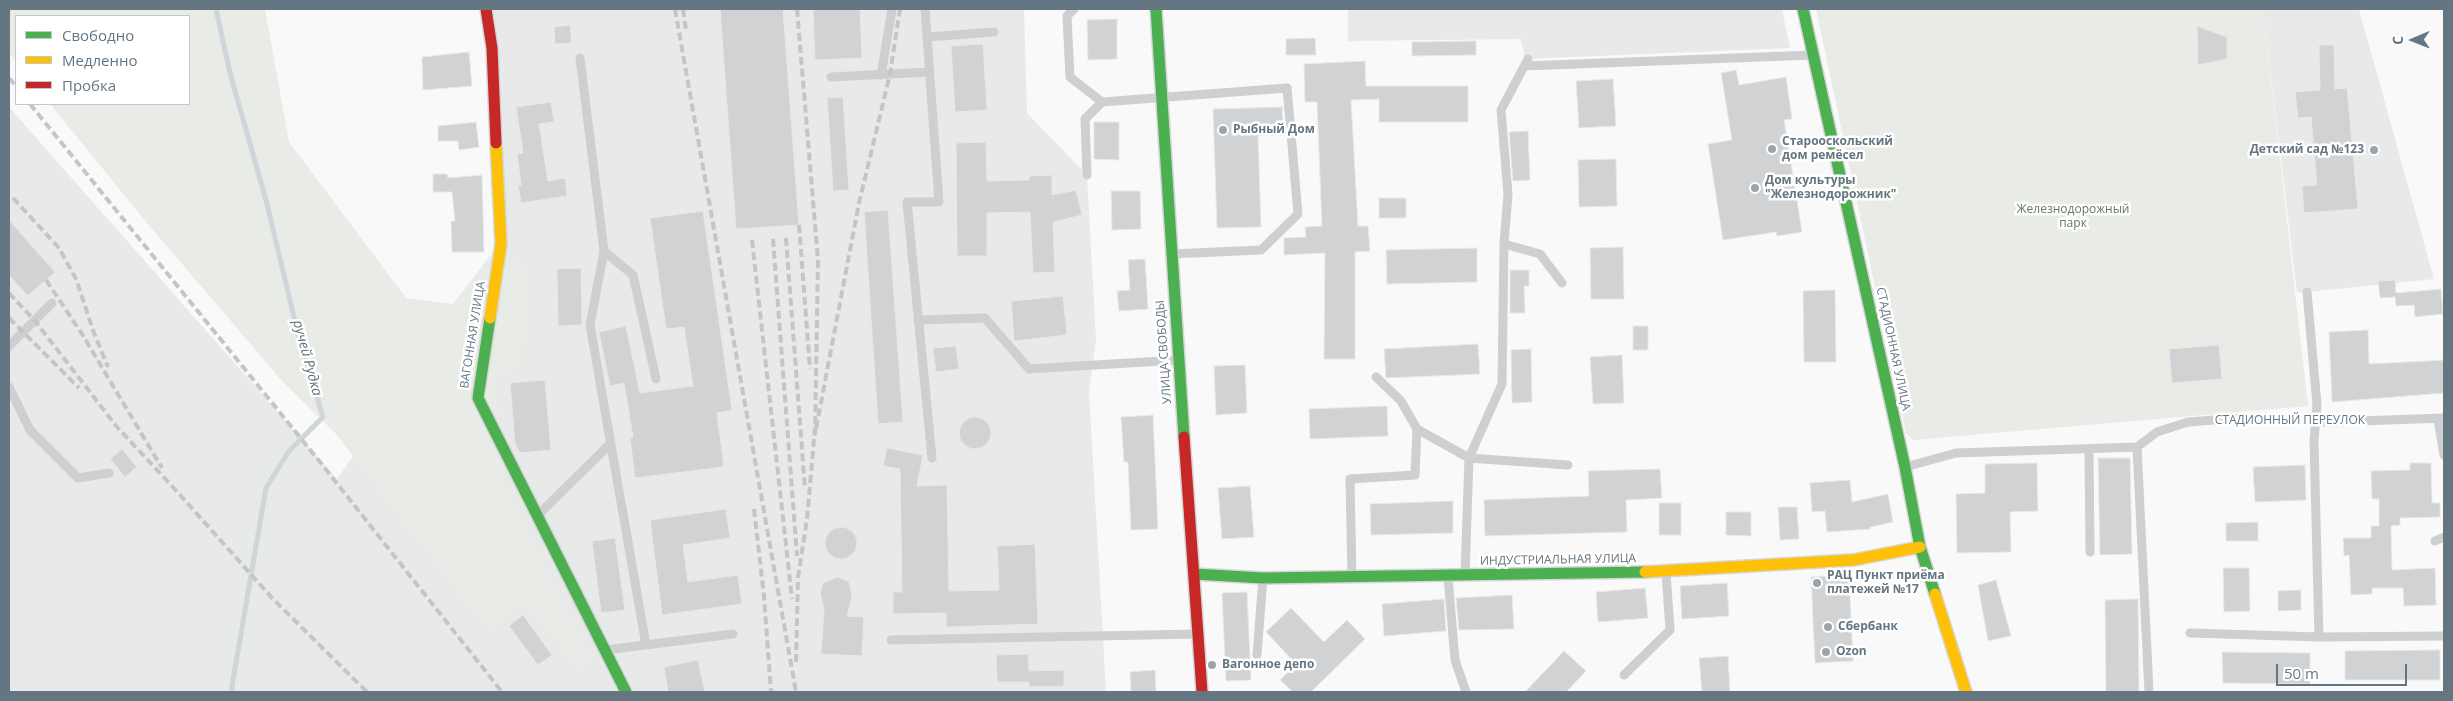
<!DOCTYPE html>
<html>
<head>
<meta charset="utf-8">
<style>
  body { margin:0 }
  #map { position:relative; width:2453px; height:701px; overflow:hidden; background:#f9f9f9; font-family:"Open Sans",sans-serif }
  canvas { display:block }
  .frame { position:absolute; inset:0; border:10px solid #657683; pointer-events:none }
  .legend { position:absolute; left:15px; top:15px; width:175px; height:90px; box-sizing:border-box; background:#fff; border:1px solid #c1c8cd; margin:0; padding:6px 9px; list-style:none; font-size:15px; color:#657683 }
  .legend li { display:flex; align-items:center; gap:10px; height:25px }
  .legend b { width:25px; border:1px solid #c1c8cd }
  .north { position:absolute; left:2388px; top:15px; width:50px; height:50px; -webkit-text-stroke:4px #fff; paint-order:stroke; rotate:269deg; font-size:14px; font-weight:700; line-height:20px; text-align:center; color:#657683 }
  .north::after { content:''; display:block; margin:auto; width:18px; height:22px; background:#657683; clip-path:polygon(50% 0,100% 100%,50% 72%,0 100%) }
  .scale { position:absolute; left:2276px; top:664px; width:131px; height:22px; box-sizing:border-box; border:2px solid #657683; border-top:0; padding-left:6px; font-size:15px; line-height:18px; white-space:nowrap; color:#657683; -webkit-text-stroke:4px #fff; paint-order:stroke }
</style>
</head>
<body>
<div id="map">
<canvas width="2453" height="701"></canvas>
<div class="frame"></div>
<ul class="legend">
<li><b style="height:6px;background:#4caf50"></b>Свободно</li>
<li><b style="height:6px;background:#ffc107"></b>Медленно</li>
<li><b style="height:6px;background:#c62828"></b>Пробка</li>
</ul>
<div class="north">С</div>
<div class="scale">50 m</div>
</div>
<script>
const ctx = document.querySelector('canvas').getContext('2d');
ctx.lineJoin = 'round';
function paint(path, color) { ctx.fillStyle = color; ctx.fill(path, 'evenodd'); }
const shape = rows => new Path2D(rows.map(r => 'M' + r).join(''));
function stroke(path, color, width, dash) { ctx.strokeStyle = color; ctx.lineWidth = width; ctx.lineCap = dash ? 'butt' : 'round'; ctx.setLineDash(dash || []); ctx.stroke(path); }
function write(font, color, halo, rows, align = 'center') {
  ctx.font = font + ' "Open Sans",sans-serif'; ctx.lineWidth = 5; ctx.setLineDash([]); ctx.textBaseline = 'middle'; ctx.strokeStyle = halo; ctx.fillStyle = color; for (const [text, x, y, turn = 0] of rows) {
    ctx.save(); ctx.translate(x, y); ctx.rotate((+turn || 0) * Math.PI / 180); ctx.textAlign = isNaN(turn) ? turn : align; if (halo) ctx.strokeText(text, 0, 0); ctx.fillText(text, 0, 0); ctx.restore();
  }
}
paint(shape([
  [487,9,1024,9,1027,113,1087,175,1096,340,1089,391,1106,692,9,692,9,107,337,479,503,245],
  [1348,9,1782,9,1790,48,1525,59,1521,39,1348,41],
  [2263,9,2359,9,2434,279,2297,293]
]), '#e8e9e9');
paint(shape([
  [9,9,265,9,289,142,406,298,453,304,497,247,524,265,521,367,496,378,502,481,592,663,576,667,526,601,488,630,336,434,282,381,147,223,50,104,189,104,189,16,16,16,16,62,9,53],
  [1816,9,2263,9,2308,406,1913,440,1906,433]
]), '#e8ebe6');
stroke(shape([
  [216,9,230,73,267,204,298,334,323,417,289,451,266,488,231,692]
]), '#ced6d9', 5);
const building = shape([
  [720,9,783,9,799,225,736,229,720,9],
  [813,9,860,9,862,58,815,60,813,9],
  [1117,19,1117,59,1088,60,1087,20,1117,19],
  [570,25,572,43,555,44,554,27,570,25],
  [2197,26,2227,37,2227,59,2198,65,2197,26],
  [1315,38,1316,55,1286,55,1286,39,1315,38],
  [1476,41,1476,55,1412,56,1412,42,1476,41],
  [983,44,987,110,955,112,951,46,983,44],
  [2319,45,2334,45,2335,89,2347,88,2358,209,2304,213,2302,186,2317,185,2311,117,2298,118,2295,92,2320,90,2319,45],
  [469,52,472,86,423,90,422,57,469,52],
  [1365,61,1366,86,1468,86,1468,122,1379,122,1379,99,1351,100,1358,226,1368,226,1370,251,1355,252,1355,359,1324,359,1325,253,1284,255,1284,238,1306,237,1305,227,1322,226,1317,102,1305,102,1304,64,1365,61],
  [1736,70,1739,85,1786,77,1792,119,1784,120,1802,232,1777,236,1776,232,1723,240,1708,144,1732,140,1721,73,1736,70],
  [1613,79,1616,126,1579,128,1576,81,1613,79],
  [843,97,849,190,833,191,827,98,843,97],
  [551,102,554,122,539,124,548,181,565,178,567,196,521,203,518,185,521,185,517,154,523,153,516,107,551,102],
  [1282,107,1284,135,1258,136,1261,227,1217,228,1213,109,1282,107],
  [476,122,479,147,459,150,458,141,438,141,438,126,476,122],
  [1094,122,1119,122,1119,160,1094,159,1094,122],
  [1528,131,1530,180,1513,181,1509,132,1528,131],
  [986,142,987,181,1029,180,1029,176,1052,175,1052,195,1076,190,1082,215,1053,222,1055,272,1033,273,1030,212,987,213,987,256,957,256,956,143,986,142],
  [1616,159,1617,206,1579,207,1578,160,1616,159],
  [433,174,447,174,448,178,482,175,484,252,452,252,451,221,455,221,452,192,433,192,433,174],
  [1111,191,1140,191,1141,229,1112,230,1111,191],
  [1379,198,1406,198,1406,218,1379,218,1379,198],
  [888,210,903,422,878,424,864,212,888,210],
  [703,211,732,410,717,413,724,467,635,478,630,438,633,437,624,383,610,386,599,332,626,326,640,393,693,386,684,327,666,329,650,218,703,211],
  [9,220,55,272,28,296,9,275,9,220],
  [1623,247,1624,299,1591,299,1590,248,1623,247],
  [1477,248,1477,282,1387,284,1386,250,1477,248],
  [1145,259,1148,309,1119,311,1117,291,1130,290,1128,260,1145,259],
  [581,268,582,325,558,326,557,269,581,268],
  [1510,270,1529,270,1529,286,1524,286,1525,313,1510,313,1510,270],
  [2395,280,2396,293,2441,289,2443,314,2415,317,2414,305,2396,306,2395,297,2380,298,2378,281,2395,280],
  [1835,290,1836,362,1804,362,1803,291,1835,290],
  [1063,296,1067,335,1014,341,1011,301,1063,296],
  [1633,326,1648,326,1648,350,1633,350,1633,326],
  [2368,330,2369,364,2444,360,2444,393,2332,402,2329,332,2368,330],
  [1478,344,1480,374,1386,378,1384,349,1478,344],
  [2219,345,2222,379,2172,383,2169,349,2219,345],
  [956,346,959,369,936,372,933,348,956,346],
  [1531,349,1532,402,1512,403,1511,350,1531,349],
  [1622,355,1624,403,1593,404,1590,357,1622,355],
  [1245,365,1247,413,1216,415,1214,366,1245,365],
  [545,380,551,450,520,453,515,443,510,383,545,380],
  [1387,406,1388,436,1310,439,1309,409,1387,406],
  [1153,415,1158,529,1131,530,1128,462,1124,462,1121,417,1153,415],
  '959 433a16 16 0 1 1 32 0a16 16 0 1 1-32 0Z',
  [887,448,923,455,917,486,947,485,949,591,999,590,997,546,1035,544,1038,624,946,627,946,613,893,614,893,592,902,592,900,469,883,466,887,448],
  [122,449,137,467,125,477,110,459,122,449],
  [2098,458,2130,458,2132,554,2100,555,2098,458],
  [2037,463,2038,511,2010,512,2011,552,1957,553,1956,494,1985,493,1985,464,2037,463],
  [2410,463,2431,463,2432,503,2440,503,2440,517,2400,518,2400,525,2391,526,2392,570,2435,568,2436,605,2404,606,2403,588,2372,588,2372,594,2351,595,2349,555,2344,556,2343,538,2371,538,2371,526,2379,526,2379,499,2372,499,2371,471,2410,470,2410,463],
  [2305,465,2306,500,2255,502,2253,467,2305,465],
  [1660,469,1662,498,1626,500,1627,532,1485,536,1484,500,1589,496,1588,471,1660,469],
  [1850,480,1852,502,1888,494,1893,522,1870,527,1870,529,1827,532,1825,511,1812,512,1810,483,1850,480],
  [1250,486,1254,537,1222,539,1218,488,1250,486],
  [1453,501,1453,533,1371,535,1370,504,1453,501],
  [1659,503,1681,503,1681,535,1659,535,1659,503],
  [1778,507,1797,507,1799,539,1780,540,1778,507],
  [726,509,730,538,683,545,688,582,738,575,742,604,662,615,650,520,726,509],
  [1726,512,1751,512,1751,536,1726,535,1726,512],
  [2258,522,2258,541,2226,541,2226,523,2258,522],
  '825 543a16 16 0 1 1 32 0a16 16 0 1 1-32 0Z',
  [615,538,625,610,601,613,592,541,615,538],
  [2223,568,2249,568,2250,611,2224,612,2223,568],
  [1849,575,1853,661,1815,663,1811,577,1849,575],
  [837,577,849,582,852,595,847,616,864,617,862,656,821,654,824,608,820,594,823,583,837,577],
  [1996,580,2011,636,1988,641,1978,585,1996,580],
  [1727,583,1729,616,1682,619,1680,586,1727,583],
  [1645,588,1648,618,1598,622,1596,592,1645,588],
  [2301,590,2301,610,2278,611,2278,591,2301,590],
  [1247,592,1251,680,1226,681,1222,593,1247,592],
  [1512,595,1514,629,1459,630,1456,598,1512,595],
  [1444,599,1446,631,1384,636,1382,604,1444,599],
  [2138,599,2139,692,2106,692,2105,600,2138,599],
  [1291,608,1324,642,1347,620,1365,639,1311,692,1293,692,1280,680,1296,664,1266,632,1291,608],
  [523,615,552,655,538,665,509,626,523,615],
  [2440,650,2440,680,2345,680,2345,651,2440,650],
  [1564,651,1586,671,1566,692,1525,692,1564,651],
  [2222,652,2310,653,2310,684,2223,683,2222,652],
  [1028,654,1029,671,1064,670,1064,686,1029,687,1029,682,997,682,996,655,1028,654],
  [1728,656,1730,692,1702,692,1699,658,1728,656],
  [698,660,705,692,668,692,664,667,698,660],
  [1155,670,1156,692,1131,692,1130,672,1155,670]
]);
paint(building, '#d0d2d3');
stroke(building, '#e8e8e8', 1);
const fast = shape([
  [1156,9,1184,437],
  [1803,9,1905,467,1920,547,1935,594],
  [490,318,478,398,626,692],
  [1194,574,1263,578,1645,572]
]);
const slow = shape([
  [490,318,501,244,496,143],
  [1645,572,1853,560,1920,547],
  [1935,594,1966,692]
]);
const jam = shape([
  [486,9,492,48,496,143],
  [1184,437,1202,692]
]);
stroke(fast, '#d5d6d7', 14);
stroke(slow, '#d5d6d7', 14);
stroke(jam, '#d5d6d7', 14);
stroke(shape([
  [925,9,939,202,907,202,932,458],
  [1074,9,1067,16,1070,77,1102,102,1085,119,1087,175],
  [927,37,994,32],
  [580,58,604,251,590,325,646,645],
  [1524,66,1813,55],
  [881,75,892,9],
  [831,77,930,72],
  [1102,102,1287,88,1298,214,1261,250,1171,254],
  [1504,244,1508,194,1501,110,1528,59],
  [604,251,633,275,656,379],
  [2307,292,2317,405,2314,440,2319,637],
  [918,320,985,318,1029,369,1178,360],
  [9,346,52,303],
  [1376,377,1401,401,1417,429],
  [9,387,30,430,78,478,109,473],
  [2438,419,2444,455],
  [2137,447,2149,692],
  [2089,449,2090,552],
  [1905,467,1956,453,2137,447,2157,432,2188,422,2240,418,2330,422,2444,418],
  [537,516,611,443],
  [2435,541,2444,537],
  [1465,576,1469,458,1568,465],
  [1352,577,1350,479,1415,475,1417,429,1469,458,1502,384,1504,244,1540,254,1562,283],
  [1448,577,1455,660,1466,692],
  [2190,633,2319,637,2444,636],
  [891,640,1197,634],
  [605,650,733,634],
  [1257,655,1263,578],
  [1624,675,1670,630,1666,572]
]), '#cecfd0', 9);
stroke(fast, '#4caf50', 11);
stroke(slow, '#ffc107', 11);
stroke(jam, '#c62828', 11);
stroke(shape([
  [675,9,796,692],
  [683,9,686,30],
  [797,9,818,260,815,434,859,203,890,74,900,9],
  [9,78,16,86],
  [30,104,320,462,502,692],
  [13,198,59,248,76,279,94,333,108,367],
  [799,225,810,369],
  [786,238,805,489],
  [773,239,797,556],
  [752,240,792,599],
  [46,280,82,334,162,468],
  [9,293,35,321,117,427,172,486,273,599,367,692],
  [9,318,79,388],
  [754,509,764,596,771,692],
  [796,662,798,578,807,519,815,428]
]), '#c3c5c6', 4, [8, 4]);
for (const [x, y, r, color] of [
  [1223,130,5,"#99a4ac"],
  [1772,149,5,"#99a4ac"],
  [2374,150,5,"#99a4ac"],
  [1755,188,5,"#99a4ac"],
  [1817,583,5,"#99a4ac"],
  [1828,627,5,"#99a4ac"],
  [1826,652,5,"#99a4ac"],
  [1212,665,5,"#99a4ac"]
]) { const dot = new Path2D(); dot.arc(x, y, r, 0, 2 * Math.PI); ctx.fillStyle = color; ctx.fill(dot); stroke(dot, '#fff', 2); }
write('bold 12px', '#657683', '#fff', [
  ["Рыбный Дом",1233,130],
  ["Старооскольский",1782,142],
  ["дом ремёсел",1782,156],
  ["Детский сад №123",2364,150,"right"],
  ["Дом культуры",1765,181],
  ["\"Железнодорожник\"",1765,195],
  ["РАЦ Пункт приёма",1827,576],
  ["платежей №17",1827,590],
  ["Сбербанк",1838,627],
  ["Ozon",1836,652],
  ["Вагонное депо",1222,665]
], 'left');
write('12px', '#687a64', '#fff', [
  ["Железнодорожный",2073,210],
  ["парк",2073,224]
]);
write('12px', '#657683', '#fff', [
  ["ВАГОННАЯ УЛИЦА",473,335,-81],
  ["СТАДИОННАЯ УЛИЦА",1893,349,78],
  ["УЛИЦА СВОБОДЫ",1164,352,-94],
  ["СТАДИОННЫЙ ПЕРЕУЛОК",2290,421],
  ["ИНДУСТРИАЛЬНАЯ УЛИЦА",1558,560,-1]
]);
write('italic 14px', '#60757c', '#fff', [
  ["ручей Рудка",307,358,75]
]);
</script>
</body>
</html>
